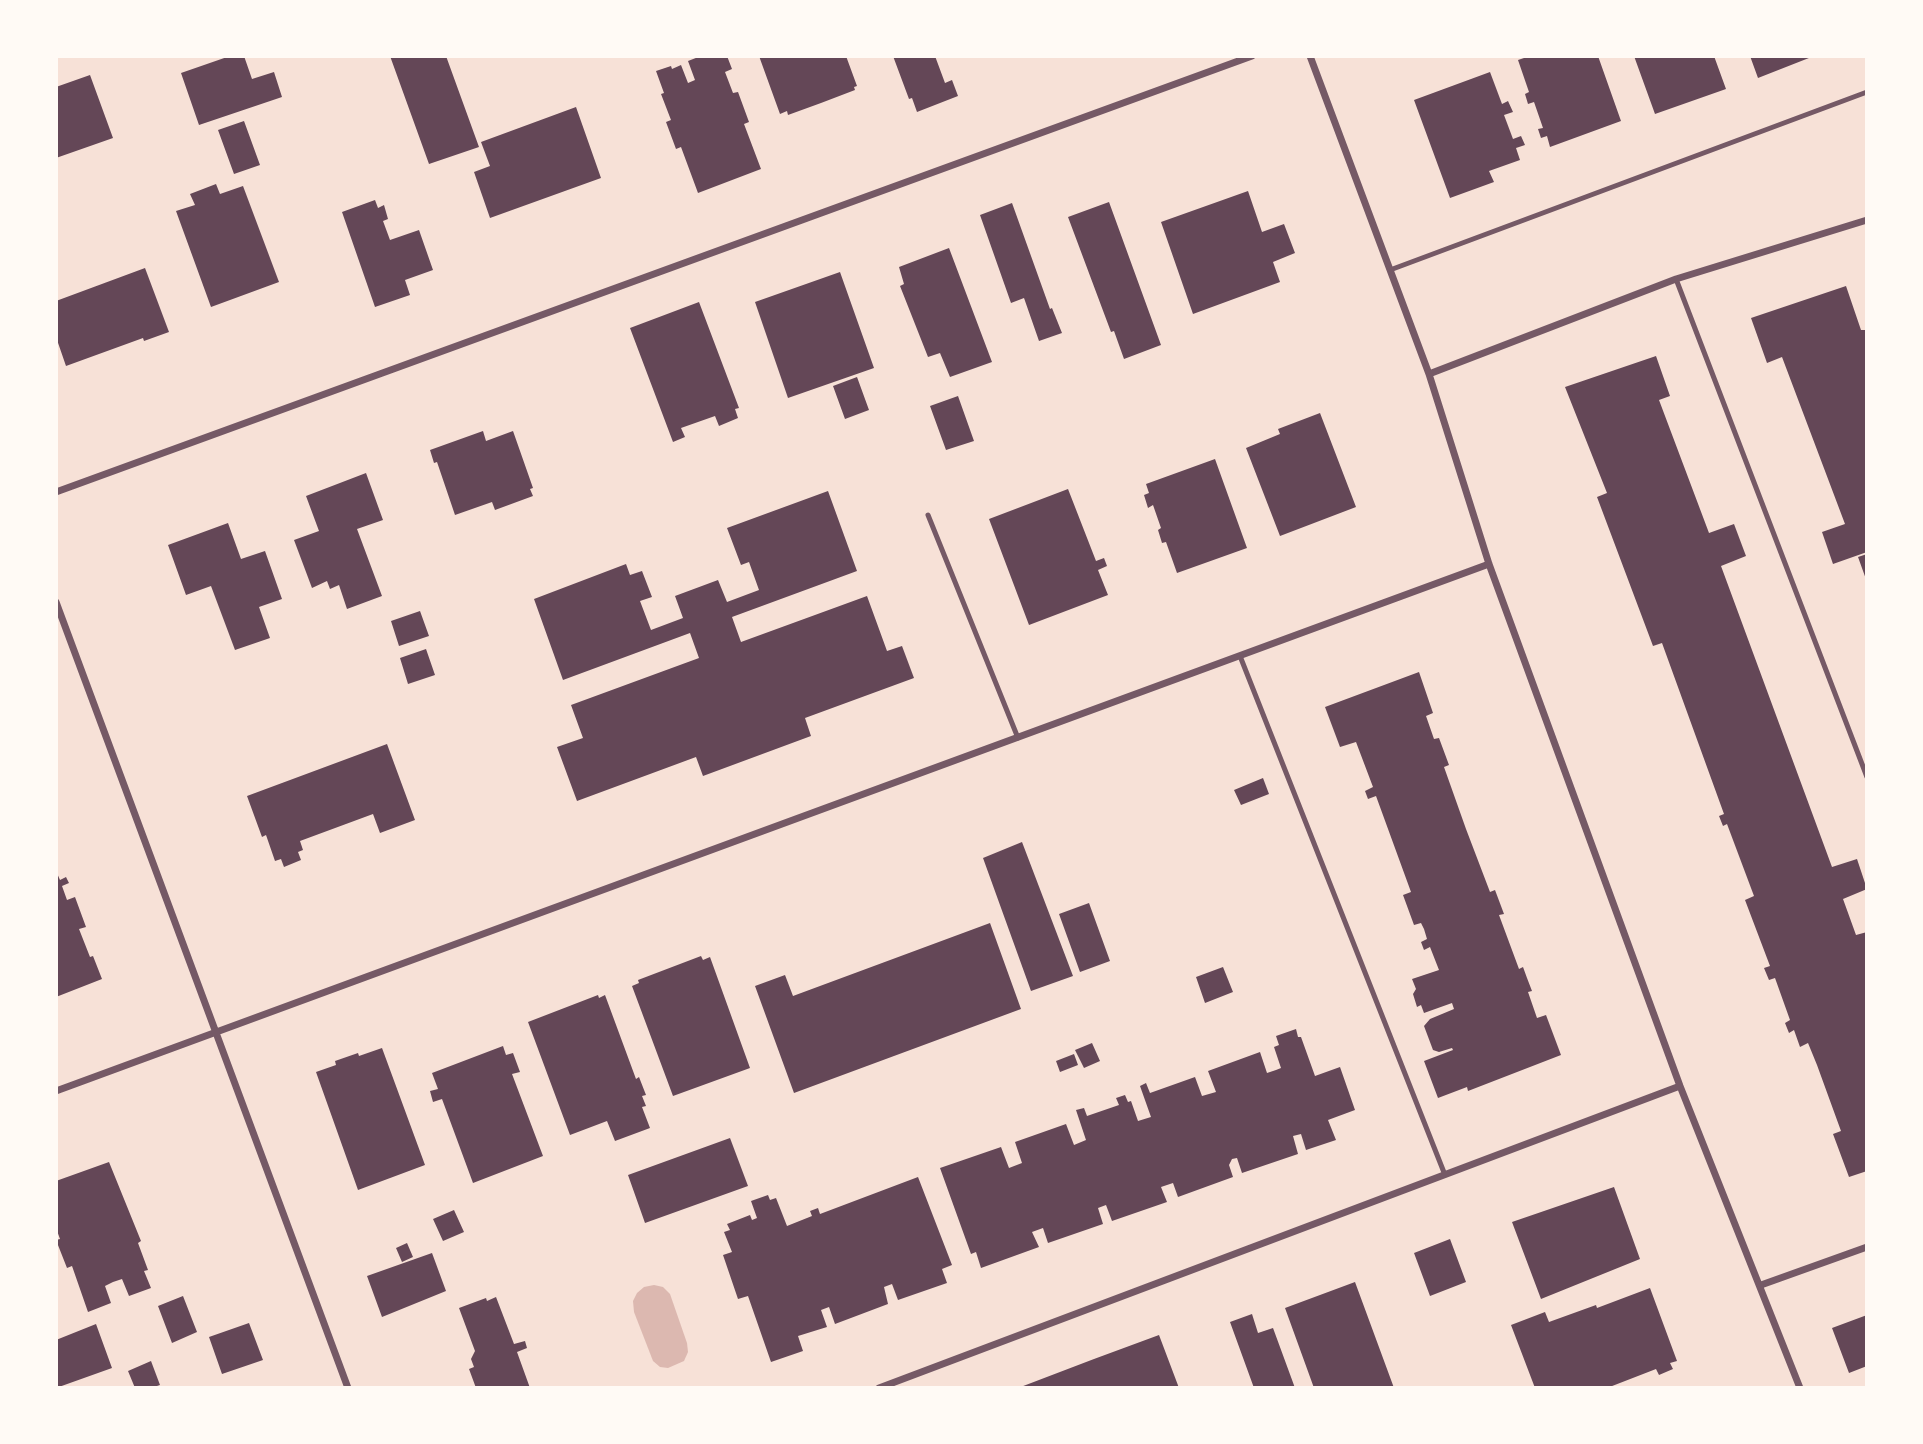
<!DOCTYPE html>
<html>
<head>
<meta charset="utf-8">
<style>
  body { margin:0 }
  #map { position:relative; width:1923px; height:1444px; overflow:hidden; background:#f7e1d7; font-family:"Sofia Sans Condensed",sans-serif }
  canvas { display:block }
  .frame { position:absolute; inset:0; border:58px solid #fffaf5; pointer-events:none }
</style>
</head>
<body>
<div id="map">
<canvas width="1923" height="1444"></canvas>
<div class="frame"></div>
</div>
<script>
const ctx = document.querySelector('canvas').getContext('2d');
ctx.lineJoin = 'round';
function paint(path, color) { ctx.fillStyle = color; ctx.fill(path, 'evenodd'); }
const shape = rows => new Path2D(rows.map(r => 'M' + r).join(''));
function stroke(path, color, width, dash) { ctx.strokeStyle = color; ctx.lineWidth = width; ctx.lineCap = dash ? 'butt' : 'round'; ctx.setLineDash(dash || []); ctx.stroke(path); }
paint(shape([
  [654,1285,663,1287,670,1294,687,1343,688,1352,684,1361,668,1368,660,1367,653,1361,634,1312,633,1301,637,1293,644,1287]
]), '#dcb8b0');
paint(shape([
  [230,56,244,56,252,79,274,72,282,97,199,125,181,73],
  [390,56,446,56,479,147,429,164],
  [701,56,727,56,732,69,725,72,733,93,738,92,749,122,744,124,761,169,698,193,681,147,676,149,666,122,671,120,661,94,664,93,656,71,671,66,672,69,681,65,688,83,695,80,688,61],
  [759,56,846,56,857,86,854,87,855,90,821,103,788,115,787,111,780,114],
  [893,56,935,56,945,83,952,80,958,96,917,112,912,98,909,99],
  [1530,56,1598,56,1621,121,1550,147,1547,136,1541,138,1538,129,1543,128,1534,102,1528,104,1525,94,1529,92,1518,60],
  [1634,56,1714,56,1726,89,1655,114],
  [1750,56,1814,56,1758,78],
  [1490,72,1502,104,1508,101,1513,112,1504,115,1513,139,1521,136,1525,145,1516,148,1520,160,1489,171,1494,182,1450,198,1414,100],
  [90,75,113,138,56,158,56,87],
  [576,107,601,178,490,218,474,172,490,166,481,142],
  [244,121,260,165,234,174,218,130],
  [216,184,220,194,243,186,279,282,211,307,176,211,195,205,190,194],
  [1248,191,1262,232,1284,224,1295,253,1273,262,1280,282,1193,314,1161,222],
  [375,200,378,208,384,205,388,219,383,221,390,240,419,230,433,270,405,280,410,295,375,307,342,212],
  [1109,202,1161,345,1124,359,1114,331,1111,332,1068,217],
  [1012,203,1050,309,1052,308,1062,333,1039,341,1024,298,1011,303,980,215],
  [949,248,992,362,950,377,940,353,928,357,900,286,904,284,899,267],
  [145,268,169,332,144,341,143,338,66,366,56,337,56,301],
  [840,272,874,368,788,398,755,302],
  [1846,286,1861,330,1867,330,1867,552,1833,564,1822,532,1845,524,1782,357,1767,363,1751,318],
  [699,302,739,408,735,409,738,418,719,426,715,416,681,428,685,437,673,442,630,328],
  [1656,356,1670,396,1659,400,1709,533,1734,524,1746,556,1721,566,1832,867,1857,859,1867,889,1843,899,1856,935,1867,932,1867,1171,1849,1177,1833,1134,1841,1131,1817,1065,1808,1043,1800,1047,1794,1030,1789,1033,1785,1023,1790,1020,1775,978,1769,980,1764,968,1770,966,1745,900,1754,896,1727,824,1723,826,1719,816,1724,814,1662,643,1653,646,1597,497,1607,493,1565,387],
  [857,377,869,410,845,419,833,386],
  [958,396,974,441,946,450,930,406],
  [1320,413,1356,507,1280,536,1246,448,1280,434,1278,429],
  [483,431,486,441,513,431,533,488,530,489,533,496,495,510,492,502,455,515,437,462,434,463,430,450],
  [1215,459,1247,548,1177,573,1166,542,1162,543,1158,530,1161,528,1153,505,1148,508,1144,495,1149,493,1146,484],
  [366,473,383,520,357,529,382,596,347,609,339,585,330,589,327,581,312,588,294,540,319,531,306,496],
  [1068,489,1096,561,1104,558,1107,566,1098,570,1108,595,1029,625,989,519],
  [828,491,857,571,732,617,741,642,867,596,887,651,902,646,914,678,805,718,811,736,703,776,696,757,577,801,557,747,583,738,571,705,699,658,690,633,563,680,534,599,626,564,630,575,642,571,652,597,640,601,651,630,683,618,675,596,718,580,727,602,759,590,749,562,741,565,727,528],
  [228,523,241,559,265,551,282,599,259,607,270,638,235,650,211,586,186,595,168,545],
  [1867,554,1867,582,1858,557],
  [420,611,429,636,399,646,391,621],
  [426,649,435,675,408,684,400,658],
  [1419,672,1433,713,1426,716,1434,739,1439,738,1449,765,1444,767,1466,829,1490,892,1495,890,1504,914,1499,915,1519,969,1523,967,1527,978,1532,991,1528,992,1537,1018,1546,1015,1561,1055,1468,1091,1467,1087,1438,1098,1424,1061,1453,1050,1452,1048,1439,1052,1433,1050,1424,1026,1430,1019,1454,1009,1452,1003,1424,1013,1421,1005,1417,1007,1413,994,1416,989,1412,979,1439,970,1430,947,1424,950,1421,942,1427,939,1424,929,1421,923,1414,925,1403,895,1411,892,1376,796,1368,799,1365,791,1373,787,1356,742,1340,747,1325,707],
  [387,744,415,820,380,833,373,814,300,841,303,850,298,852,301,860,284,867,281,859,275,861,266,835,262,837,247,796],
  [1263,778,1269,794,1241,805,1234,790],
  [1022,842,1073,976,1031,991,983,858],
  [56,871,60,880,66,877,69,883,62,886,67,900,75,897,86,927,79,929,90,957,93,956,102,979,56,997],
  [1089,903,1110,961,1080,972,1059,914],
  [990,923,1021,1009,794,1093,755,986,785,975,793,996],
  [701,956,703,960,710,957,750,1068,673,1096,632,986,639,983,638,980],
  [1223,967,1233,992,1205,1003,1196,977],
  [598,995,599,998,605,995,636,1079,639,1077,646,1095,642,1096,646,1106,642,1107,650,1128,615,1141,607,1121,570,1135,528,1022],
  [1296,1029,1298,1037,1301,1037,1315,1076,1340,1067,1355,1110,1328,1120,1336,1140,1306,1150,1301,1134,1293,1136,1298,1154,1242,1173,1237,1158,1232,1159,1229,1165,1233,1177,1178,1197,1173,1183,1161,1187,1167,1202,1112,1221,1106,1205,1098,1208,1103,1224,1048,1243,1043,1228,1032,1232,1039,1247,981,1268,976,1252,971,1254,940,1168,1001,1147,1009,1168,1022,1163,1015,1142,1066,1124,1074,1145,1086,1140,1076,1110,1084,1108,1087,1116,1119,1105,1116,1098,1125,1095,1128,1102,1131,1101,1138,1121,1151,1117,1140,1086,1146,1083,1150,1093,1195,1077,1202,1096,1216,1092,1208,1071,1260,1052,1267,1073,1276,1070,1281,1068,1274,1047,1279,1045,1276,1036],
  [1092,1043,1100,1061,1084,1068,1075,1050],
  [503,1046,506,1055,513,1053,520,1072,512,1074,543,1156,473,1183,442,1099,433,1102,430,1091,438,1089,432,1073],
  [382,1048,425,1165,358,1190,316,1072,336,1065,335,1061,358,1053,359,1056],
  [1074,1054,1078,1065,1060,1072,1056,1061],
  [730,1138,748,1186,645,1223,628,1175],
  [109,1162,141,1241,138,1243,148,1270,144,1271,151,1288,129,1296,122,1279,113,1282,105,1286,111,1303,88,1312,72,1266,67,1268,56,1240,60,1239,56,1228,56,1181],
  [918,1177,952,1265,942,1269,947,1283,898,1300,892,1284,884,1287,888,1304,835,1324,829,1307,821,1310,827,1327,798,1336,803,1351,771,1362,748,1296,738,1299,723,1255,732,1252,724,1232,730,1230,727,1224,750,1215,752,1220,757,1218,751,1201,768,1195,770,1200,776,1198,787,1226,812,1216,810,1211,818,1208,820,1214],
  [1614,1187,1640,1259,1541,1299,1512,1222],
  [454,1210,464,1232,443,1241,433,1219],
  [1450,1239,1466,1282,1430,1296,1414,1253],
  [407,1243,413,1257,402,1262,396,1248],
  [432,1253,446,1291,382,1317,367,1276],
  [1355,1282,1394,1388,1314,1388,1285,1308],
  [1650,1288,1677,1361,1670,1363,1673,1369,1659,1375,1656,1369,1607,1388,1535,1388,1511,1325,1545,1312,1549,1322,1596,1305,1597,1308],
  [183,1296,197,1332,172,1343,158,1306],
  [496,1297,514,1344,525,1341,527,1348,517,1352,530,1388,476,1388,469,1369,474,1367,471,1359,475,1351,459,1308,486,1298,487,1301],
  [1252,1314,1258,1333,1273,1328,1295,1388,1254,1388,1230,1322],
  [1867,1315,1867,1366,1849,1373,1832,1328],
  [249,1323,263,1360,222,1374,209,1337],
  [96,1324,112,1368,56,1388,56,1340],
  [1159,1335,1179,1388,1018,1388,1094,1359],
  [151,1361,160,1385,151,1388,135,1388,128,1371]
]), '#644757');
stroke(shape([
  [1390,270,1867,92],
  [1676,279,1867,777],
  [928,515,1018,738],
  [1240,656,1445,1175]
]), '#755966', 5);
stroke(shape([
  [1310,56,1429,374,1489,564,1680,1086,1800,1388],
  [1429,374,1676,279,1867,220],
  [56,492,1252,56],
  [56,602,348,1388],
  [56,1091,1489,564],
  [1761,1285,1867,1247],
  [879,1388,1680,1086]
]), '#755966', 7);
</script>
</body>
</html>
